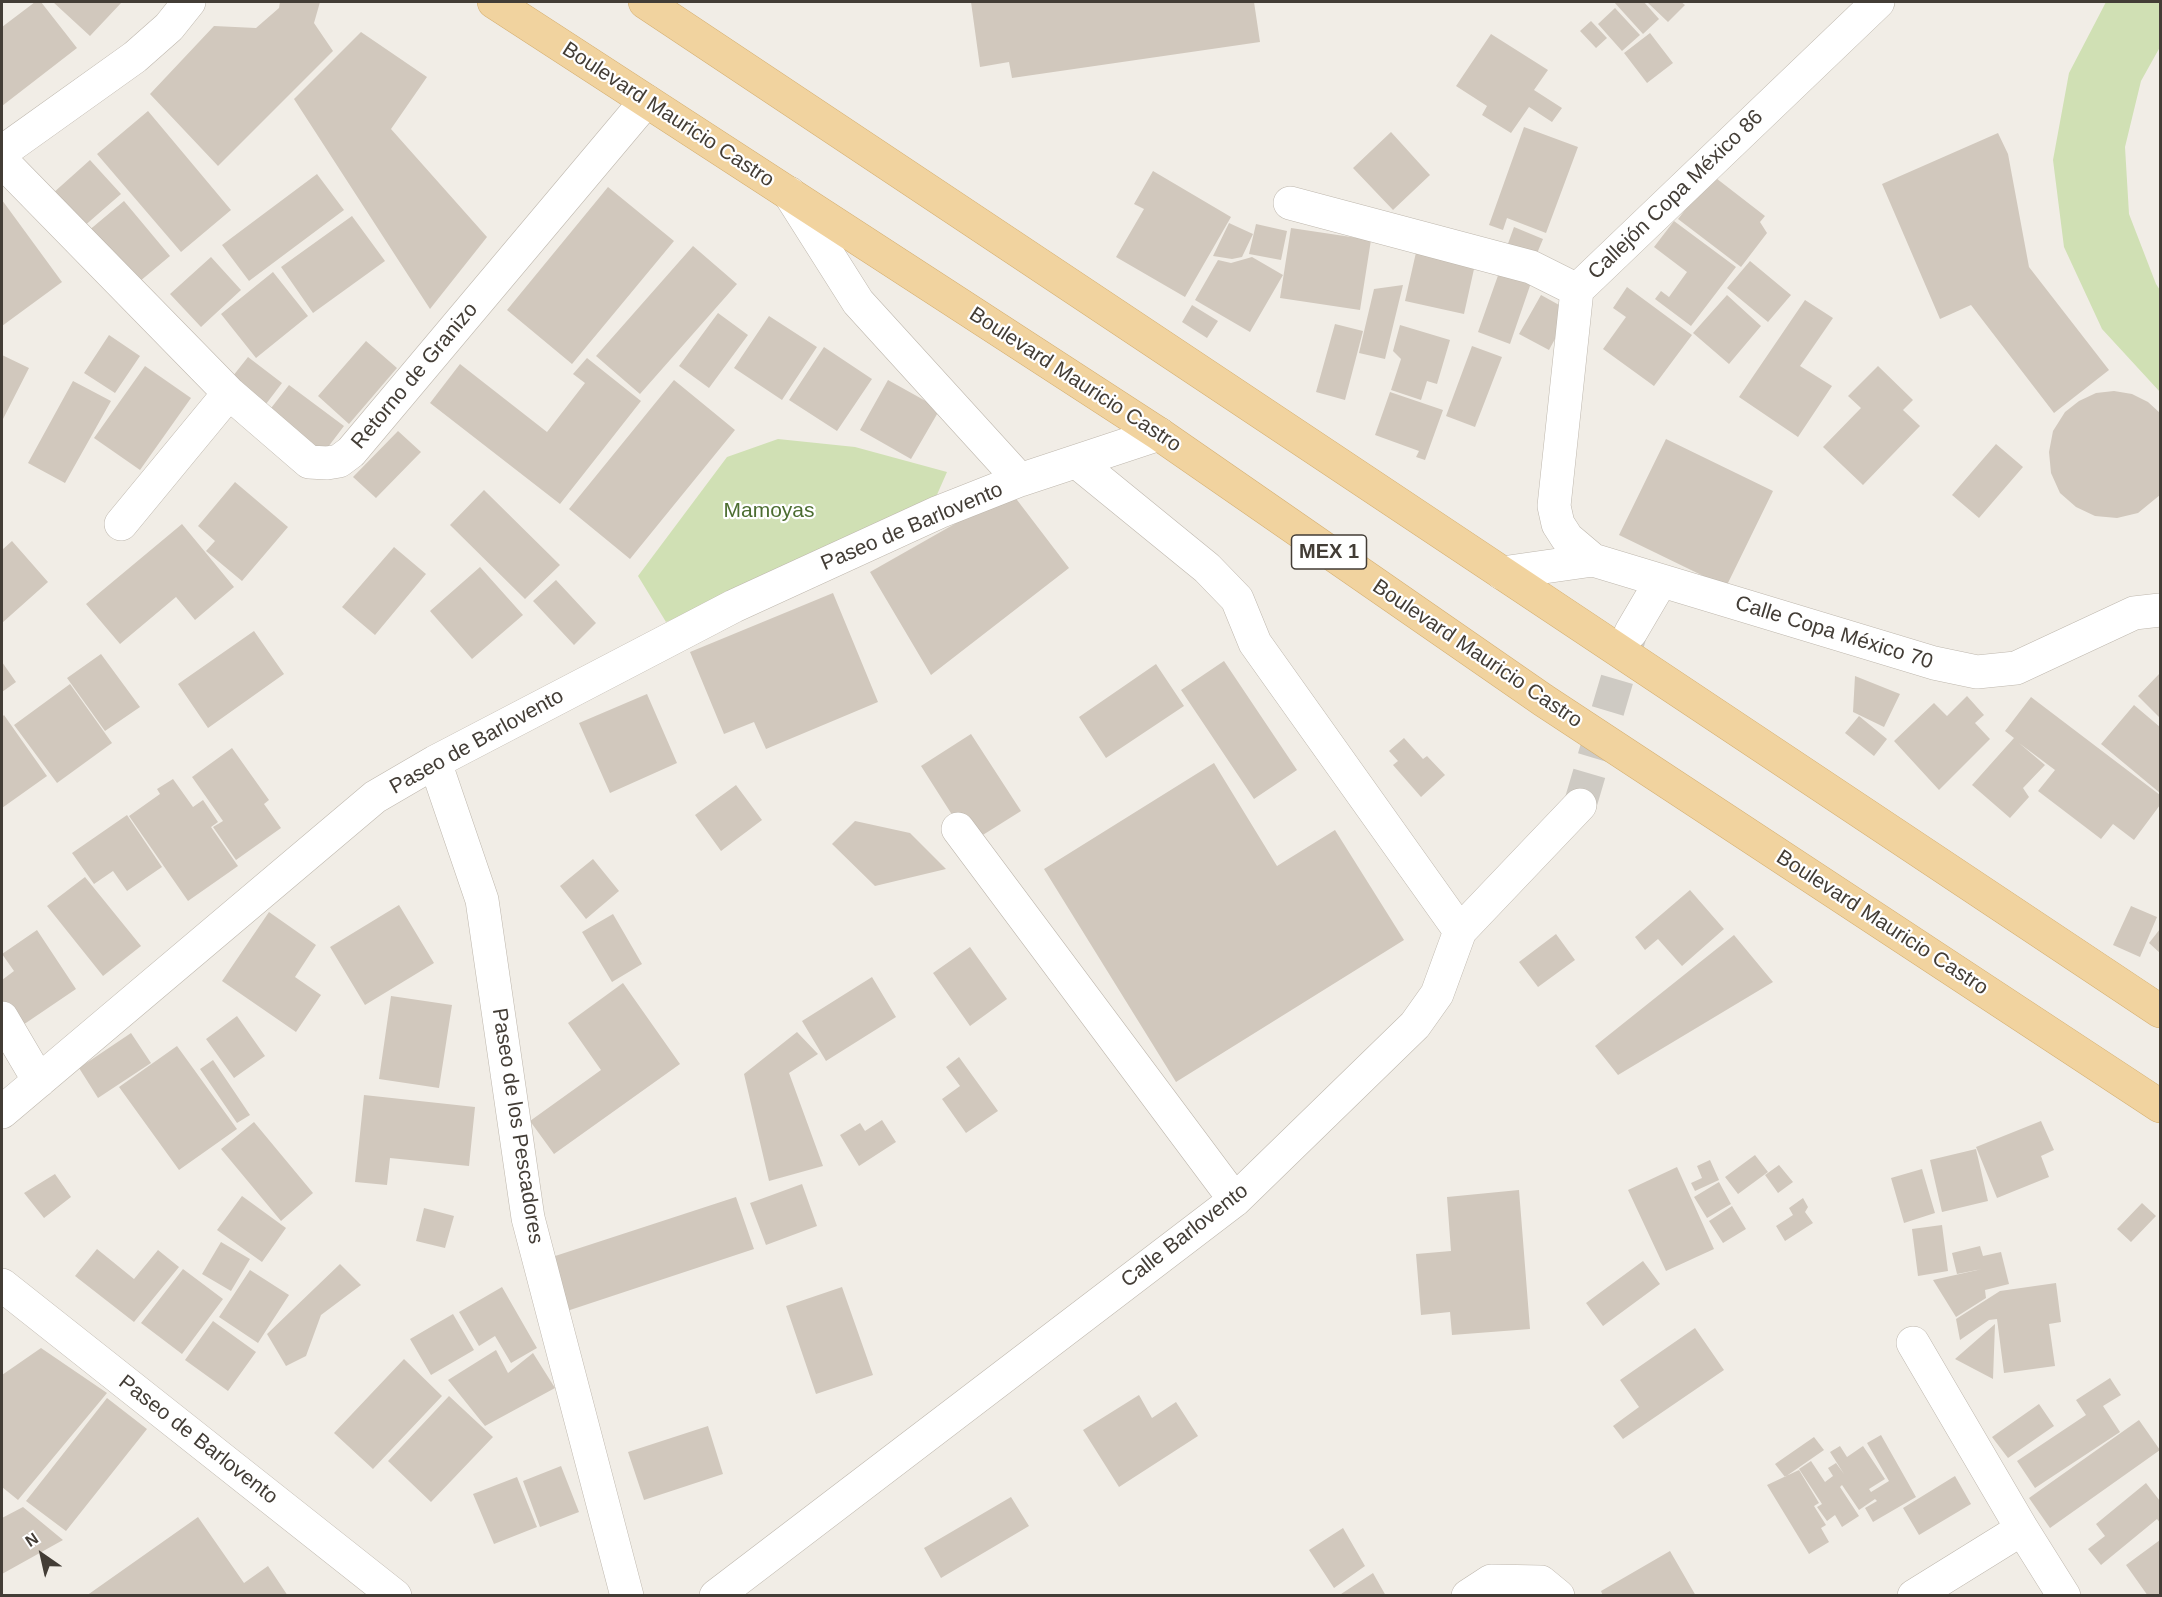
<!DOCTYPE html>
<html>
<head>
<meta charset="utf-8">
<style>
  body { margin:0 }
  #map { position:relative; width:2162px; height:1597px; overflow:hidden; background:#f1ede6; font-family:Arial,sans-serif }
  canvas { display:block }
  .frame { position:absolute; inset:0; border:3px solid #433d36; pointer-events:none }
  .north { position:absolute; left:12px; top:1525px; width:60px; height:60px; -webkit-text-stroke:4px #fff; paint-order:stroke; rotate:326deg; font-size:16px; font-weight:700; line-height:24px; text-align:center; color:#433d36 }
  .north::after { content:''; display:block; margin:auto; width:21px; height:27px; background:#433d36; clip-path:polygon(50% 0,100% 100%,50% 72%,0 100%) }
</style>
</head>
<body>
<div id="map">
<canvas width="2162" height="1597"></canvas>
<div class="frame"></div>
<div class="north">N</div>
</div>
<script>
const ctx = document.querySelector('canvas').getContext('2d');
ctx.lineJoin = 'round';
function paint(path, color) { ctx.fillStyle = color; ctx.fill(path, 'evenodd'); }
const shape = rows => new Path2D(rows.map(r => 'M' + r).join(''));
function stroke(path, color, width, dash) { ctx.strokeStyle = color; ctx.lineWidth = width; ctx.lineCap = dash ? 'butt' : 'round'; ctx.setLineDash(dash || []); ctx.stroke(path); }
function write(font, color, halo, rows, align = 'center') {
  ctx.font = font + ' Arial,sans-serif'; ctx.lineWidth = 4.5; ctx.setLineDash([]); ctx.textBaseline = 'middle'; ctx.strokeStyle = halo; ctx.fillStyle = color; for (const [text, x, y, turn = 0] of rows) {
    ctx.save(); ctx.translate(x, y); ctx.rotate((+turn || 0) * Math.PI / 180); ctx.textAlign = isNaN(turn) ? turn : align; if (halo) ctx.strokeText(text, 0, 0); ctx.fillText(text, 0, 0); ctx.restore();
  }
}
paint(shape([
  [2106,2,2160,2,2160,47,2141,81,2125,147,2129,214,2156,284,2160,290,2160,392,2102,329,2064,247,2053,160,2069,73],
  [778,439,855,447,947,472,928,515,666,622,638,576,727,457]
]), '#d0e0b4');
paint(shape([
  [35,2,41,2,77,48,2,106,2,27],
  [53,2,122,2,90,36],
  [280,2,320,2,314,23,333,51,218,166,150,94,214,26,256,28,279,8],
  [971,2,1254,2,1260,42,1012,78,1009,62,980,67],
  [1614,2,1644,2,1659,19,1643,34],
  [1647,2,1681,2,1685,5,1668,22],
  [1615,8,1640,35,1622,51,1598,24],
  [1591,21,1607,38,1596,48,1580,31],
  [361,32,427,77,391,129,487,237,430,309,294,99],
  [1650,33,1673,63,1647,83,1624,53],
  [1491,34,1548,70,1534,90,1562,108,1552,122,1529,107,1511,133,1482,115,1487,106,1456,86],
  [148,111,231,210,181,252,97,154],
  [1524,127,1578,147,1546,233,1507,218,1503,230,1489,225],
  [1391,132,1430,175,1393,210,1353,168],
  [1998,133,2008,154,2029,267,2109,370,2054,413,1971,305,1940,319,1882,184],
  [90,160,121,194,82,228,52,194],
  [1153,171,1231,217,1185,297,1116,257,1144,209,1134,204],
  [317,174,344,210,249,281,222,245],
  [1712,175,1765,216,1760,222,1767,233,1741,267,1678,219],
  [608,187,674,241,572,364,507,310],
  [2,200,62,282,2,326],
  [124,201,170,256,133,287,87,232],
  [352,216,385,261,313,313,281,267],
  [1674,221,1736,267,1691,326,1655,299,1661,291,1669,297,1687,272,1654,247],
  [1229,223,1253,234,1242,257,1232,259,1213,256],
  [1256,224,1287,231,1281,260,1249,254],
  [1514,227,1543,239,1533,263,1505,252],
  [1291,228,1371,240,1360,310,1280,298],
  [693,246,737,284,640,394,596,356],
  [1417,248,1476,260,1464,314,1405,301],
  [211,257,241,290,201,327,170,294],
  [1252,257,1283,275,1250,332,1195,300,1218,260,1231,263],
  [1750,261,1791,295,1768,322,1727,288],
  [1501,267,1533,277,1510,344,1478,332],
  [273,272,308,316,256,358,221,314],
  [1403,285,1385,359,1359,353,1374,289],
  [1627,287,1692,335,1654,386,1603,349,1626,317,1613,308],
  [1541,295,1570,311,1549,350,1519,334],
  [1727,295,1761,326,1729,364,1693,333],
  [1805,300,1833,318,1800,366,1832,386,1798,437,1739,397],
  [1192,305,1218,321,1207,338,1182,322],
  [718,313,748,335,709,388,679,366],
  [769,316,817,347,782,400,734,368],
  [1335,324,1363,331,1345,400,1316,392],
  [1400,325,1450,340,1437,384,1427,381,1421,400,1391,390,1401,359,1393,351],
  [109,335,140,356,115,393,84,373],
  [366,341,397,368,349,424,318,396],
  [1472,346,1502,357,1475,427,1446,416],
  [824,347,872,379,837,431,789,400],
  [2,355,29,368,2,421],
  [248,357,282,383,263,408,229,381],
  [587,358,641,401,560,504,430,403,460,364,547,432,585,383,573,374],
  [145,366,191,398,140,470,94,438],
  [1878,366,1913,400,1903,410,1920,426,1863,485,1823,447,1861,408,1848,396],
  [674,380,735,430,630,559,569,509],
  [888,380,940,409,911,459,860,430],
  [73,381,111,401,65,483,28,463],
  [289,385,344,426,322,455,268,412],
  [2114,391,2132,394,2148,402,2160,413,2160,495,2138,513,2117,518,2095,516,2076,507,2060,493,2051,473,2049,452,2053,431,2065,412,2079,401,2096,393],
  [1390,392,1443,410,1425,460,1416,457,1419,451,1375,435],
  [398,431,421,452,376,498,353,477],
  [1666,439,1773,491,1726,587,1619,535],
  [1996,444,2023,467,1979,518,1952,495],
  [235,482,288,527,242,581,206,551,215,541,198,526],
  [484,490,560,565,525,599,450,525],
  [1011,492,1069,568,931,675,870,572],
  [182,524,234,587,195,620,176,597,120,644,86,604],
  [12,541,48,582,2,623,2,550],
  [394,547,426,574,375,635,342,607],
  [480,567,523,615,472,659,430,611],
  [556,580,596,623,574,645,533,601],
  [833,593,878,702,766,749,754,722,724,734,690,652],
  [254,631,284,674,208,728,178,684],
  [101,654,140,707,105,731,67,678],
  [1224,661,1297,770,1254,799,1181,690],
  [2,662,16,682,2,692],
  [1156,664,1184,706,1106,758,1079,717],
  [2160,673,2160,718,2138,696],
  [1855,676,1900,694,1884,727,1853,712],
  [70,684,112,743,57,783,14,725],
  [647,694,677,763,610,793,579,723],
  [1967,696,1984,715,1975,723,1990,739,1939,790,1894,741,1934,703,1947,716],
  [2031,697,2160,795,2160,805,2134,840,2113,824,2101,839,2038,791,2055,770,2019,743,2045,765,2023,788,2029,797,2010,818,1972,785,2014,738,2005,731],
  [2134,705,2160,727,2160,793,2101,744],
  [4,715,47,776,2,808,2,717],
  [1859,716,1887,739,1874,756,1845,733],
  [971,734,1021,811,970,843,921,766],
  [1404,738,1423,759,1427,756,1445,775,1421,797,1393,765,1398,761,1389,751],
  [232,748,269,800,264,804,281,828,236,860,213,827,223,821,192,777],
  [1214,763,1277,866,1335,830,1404,940,1176,1082,1044,869],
  [173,779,193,807,203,800,218,822,211,827,238,866,188,901,129,816,160,794,157,789],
  [736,785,762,820,721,851,695,815],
  [127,815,162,867,127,891,113,871,94,884,72,853],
  [855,821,910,833,946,869,875,886,832,844],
  [593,859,619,891,586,919,560,886],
  [85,877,141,946,103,976,47,906],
  [1690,890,1724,929,1682,966,1658,939,1645,950,1635,937],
  [399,905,434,963,365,1005,330,947],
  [2131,906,2157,917,2140,957,2113,945],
  [269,912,316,945,295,977,321,995,296,1032,222,981],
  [613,914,642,964,612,982,582,932],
  [2160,929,2160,953,2149,943],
  [37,930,76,989,17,1029,2,1006,2,980,14,971,2,954],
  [1556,934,1575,960,1538,987,1519,962],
  [1734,935,1773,982,1618,1075,1595,1046],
  [970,947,1007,999,970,1026,933,973],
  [872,977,896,1017,826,1061,802,1021],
  [623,983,680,1064,554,1154,530,1121,601,1070,568,1023],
  [391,996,452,1005,439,1088,379,1079],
  [237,1016,265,1056,234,1078,206,1039],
  [797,1032,818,1054,789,1073,823,1166,769,1181,744,1074],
  [131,1033,151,1063,98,1098,79,1068],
  [177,1046,237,1129,179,1170,119,1087],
  [959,1057,998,1111,966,1133,942,1099,960,1086,946,1067],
  [213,1060,250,1115,237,1123,200,1069],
  [364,1095,475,1107,469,1166,390,1158,387,1185,355,1182],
  [882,1120,896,1142,859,1166,840,1135,860,1123,865,1131],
  [2041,1121,2054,1150,2041,1156,2049,1177,1997,1198,1976,1147],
  [254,1122,313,1193,281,1221,221,1149],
  [1976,1149,1988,1201,1942,1212,1930,1160],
  [1755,1155,1768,1172,1738,1194,1725,1177],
  [1710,1160,1719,1180,1695,1191,1691,1183,1702,1178,1697,1166],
  [1779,1165,1793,1182,1778,1193,1765,1175],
  [1677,1167,1714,1249,1666,1271,1628,1190],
  [1922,1169,1935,1213,1904,1223,1891,1178],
  [55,1174,71,1197,44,1218,24,1193],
  [1719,1182,1731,1204,1707,1218,1694,1197],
  [802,1184,817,1226,766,1245,750,1203],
  [1519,1190,1530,1329,1452,1335,1450,1312,1421,1315,1416,1254,1451,1251,1447,1197],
  [242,1196,286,1228,262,1262,217,1230],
  [736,1197,754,1249,567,1311,549,1258],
  [1803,1198,1808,1207,1805,1212,1813,1223,1785,1241,1776,1226,1793,1215,1789,1208],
  [2142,1203,2156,1216,2131,1242,2117,1229],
  [1732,1206,1746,1229,1723,1243,1709,1221],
  [424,1208,454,1216,445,1248,416,1241],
  [1942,1225,1948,1271,1918,1276,1912,1229],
  [221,1242,250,1259,231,1291,202,1274],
  [1980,1246,1983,1256,2001,1252,2009,1284,1985,1290,1986,1298,1956,1317,1933,1280,1982,1269,1957,1274,1952,1253],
  [97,1249,134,1279,158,1250,179,1267,134,1322,75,1276],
  [1643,1261,1660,1284,1603,1326,1586,1303],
  [340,1264,361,1285,321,1315,306,1356,286,1366,267,1334],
  [183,1269,223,1299,182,1354,141,1323],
  [250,1270,289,1295,258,1343,219,1317],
  [2056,1283,2061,1322,2049,1324,2055,1366,2004,1373,1997,1319,1989,1320,1960,1340,1956,1319,2000,1291],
  [502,1287,537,1348,511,1363,495,1336,479,1346,459,1312],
  [842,1287,873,1375,816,1394,786,1306],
  [453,1314,474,1350,431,1375,410,1339],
  [213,1321,256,1352,228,1391,185,1360],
  [1995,1324,1993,1379,1955,1359],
  [1695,1328,1724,1370,1623,1439,1613,1426,1639,1407,1620,1380],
  [41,1348,107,1393,18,1500,2,1487,2,1375],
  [496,1350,508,1373,533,1353,555,1388,485,1426,448,1380],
  [404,1359,442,1396,373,1469,334,1433],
  [2110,1378,2121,1395,2103,1406,2120,1432,2035,1488,2017,1461,2086,1415,2076,1400],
  [1139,1395,1152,1418,1176,1402,1198,1436,1119,1487,1083,1430],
  [449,1396,493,1437,431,1502,388,1461],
  [107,1398,147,1429,66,1531,26,1501],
  [2039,1404,2054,1426,2008,1458,1992,1437],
  [2139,1420,2160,1450,2050,1528,2029,1498],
  [708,1426,723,1474,644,1500,628,1452],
  [1881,1435,1916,1497,1873,1522,1865,1508,1877,1501,1875,1499,1859,1510,1842,1485,1840,1487,1859,1516,1842,1527,1835,1515,1827,1521,1817,1507,1822,1504,1799,1469,1811,1461,1825,1482,1833,1476,1828,1468,1836,1463,1844,1474,1830,1452,1840,1446,1847,1457,1863,1446,1885,1479,1869,1489,1871,1492,1889,1481,1867,1443],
  [1814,1437,1824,1450,1785,1477,1775,1464],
  [561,1466,579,1512,540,1527,523,1481],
  [1799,1470,1819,1503,1814,1506,1826,1525,1821,1528,1829,1542,1809,1554,1767,1485],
  [1955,1476,1971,1504,1919,1535,1903,1508],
  [517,1477,537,1527,494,1544,473,1494],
  [2146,1483,2160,1501,2160,1523,2157,1519,2101,1565,2088,1549,2105,1536,2096,1524],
  [1011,1497,1029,1526,941,1578,924,1548],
  [23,1507,63,1540,2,1574,2,1518],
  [198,1517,244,1583,268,1566,288,1596,86,1596],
  [1343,1528,1365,1566,1334,1588,1309,1550],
  [2160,1540,2160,1596,2148,1596,2126,1565],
  [1670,1551,1696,1596,1603,1596,1601,1591],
  [1373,1573,1386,1596,1338,1596]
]), '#d1c8bd');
stroke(shape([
  [1580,805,1631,632]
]), '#cecac3', 33, [33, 16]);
const minor = shape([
  [2,152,135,57,169,27,189,2],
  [2,161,229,393,309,462,327,463,339,461,351,452,646,101],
  [789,193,858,302,1020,480],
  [1290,203,1531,267,1577,290],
  [1077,462,1207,568,1237,599,1255,643,1460,931],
  [121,524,229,393],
  [1593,560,1567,538,1558,524,1554,506,1577,290,1878,2],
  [1502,573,1593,560,1934,663,1977,672,2016,668,2134,613,2160,610],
  [1631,632,1661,581],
  [435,762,482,900,528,1218,627,1596],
  [958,829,1235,1200],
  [2,1018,39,1081],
  [2,1112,375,797,435,762,734,606,939,512,1020,480,1159,434],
  [2,1285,395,1596],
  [1913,1343,2022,1529],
  [716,1596,1235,1200,1415,1025,1437,994,1460,931,1580,805],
  [1468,1596,1491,1581,1541,1582,1558,1596],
  [1914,1596,2022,1529,2064,1596]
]);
const major = shape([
  [494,2,1159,434,1543,700,2160,1106],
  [645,2,2160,1011]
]);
stroke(minor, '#beb7ad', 34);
stroke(major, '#d4af71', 34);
stroke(minor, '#fff', 33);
stroke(major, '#f1d39f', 33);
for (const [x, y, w] of [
  [1329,552,75]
]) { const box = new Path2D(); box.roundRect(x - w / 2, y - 17, w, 34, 4.5); ctx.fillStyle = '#fff'; ctx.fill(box); stroke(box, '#433d36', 1.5); }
write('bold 20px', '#433d36', null, [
  ["MEX 1",1329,552]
]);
write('21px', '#433d36', '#fff', [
  ["Boulevard Mauricio Castro",668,115,33],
  ["Callejón Copa México 86",1676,195,-44],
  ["Retorno de Granizo",415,376,-50],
  ["Boulevard Mauricio Castro",1075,380,33],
  ["Paseo de Barlovento",912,527,-23],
  ["Calle Copa México 70",1834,633,17],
  ["Boulevard Mauricio Castro",1477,654,34],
  ["Paseo de Barlovento",477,742,-29],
  ["Boulevard Mauricio Castro",1882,923,33],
  ["Paseo de los Pescadores",517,1126,81],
  ["Calle Barlovento",1185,1236,-38],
  ["Paseo de Barlovento",198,1440,38]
]);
write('21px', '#4c6d31', '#fff', [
  ["Mamoyas",769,511]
]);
</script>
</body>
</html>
